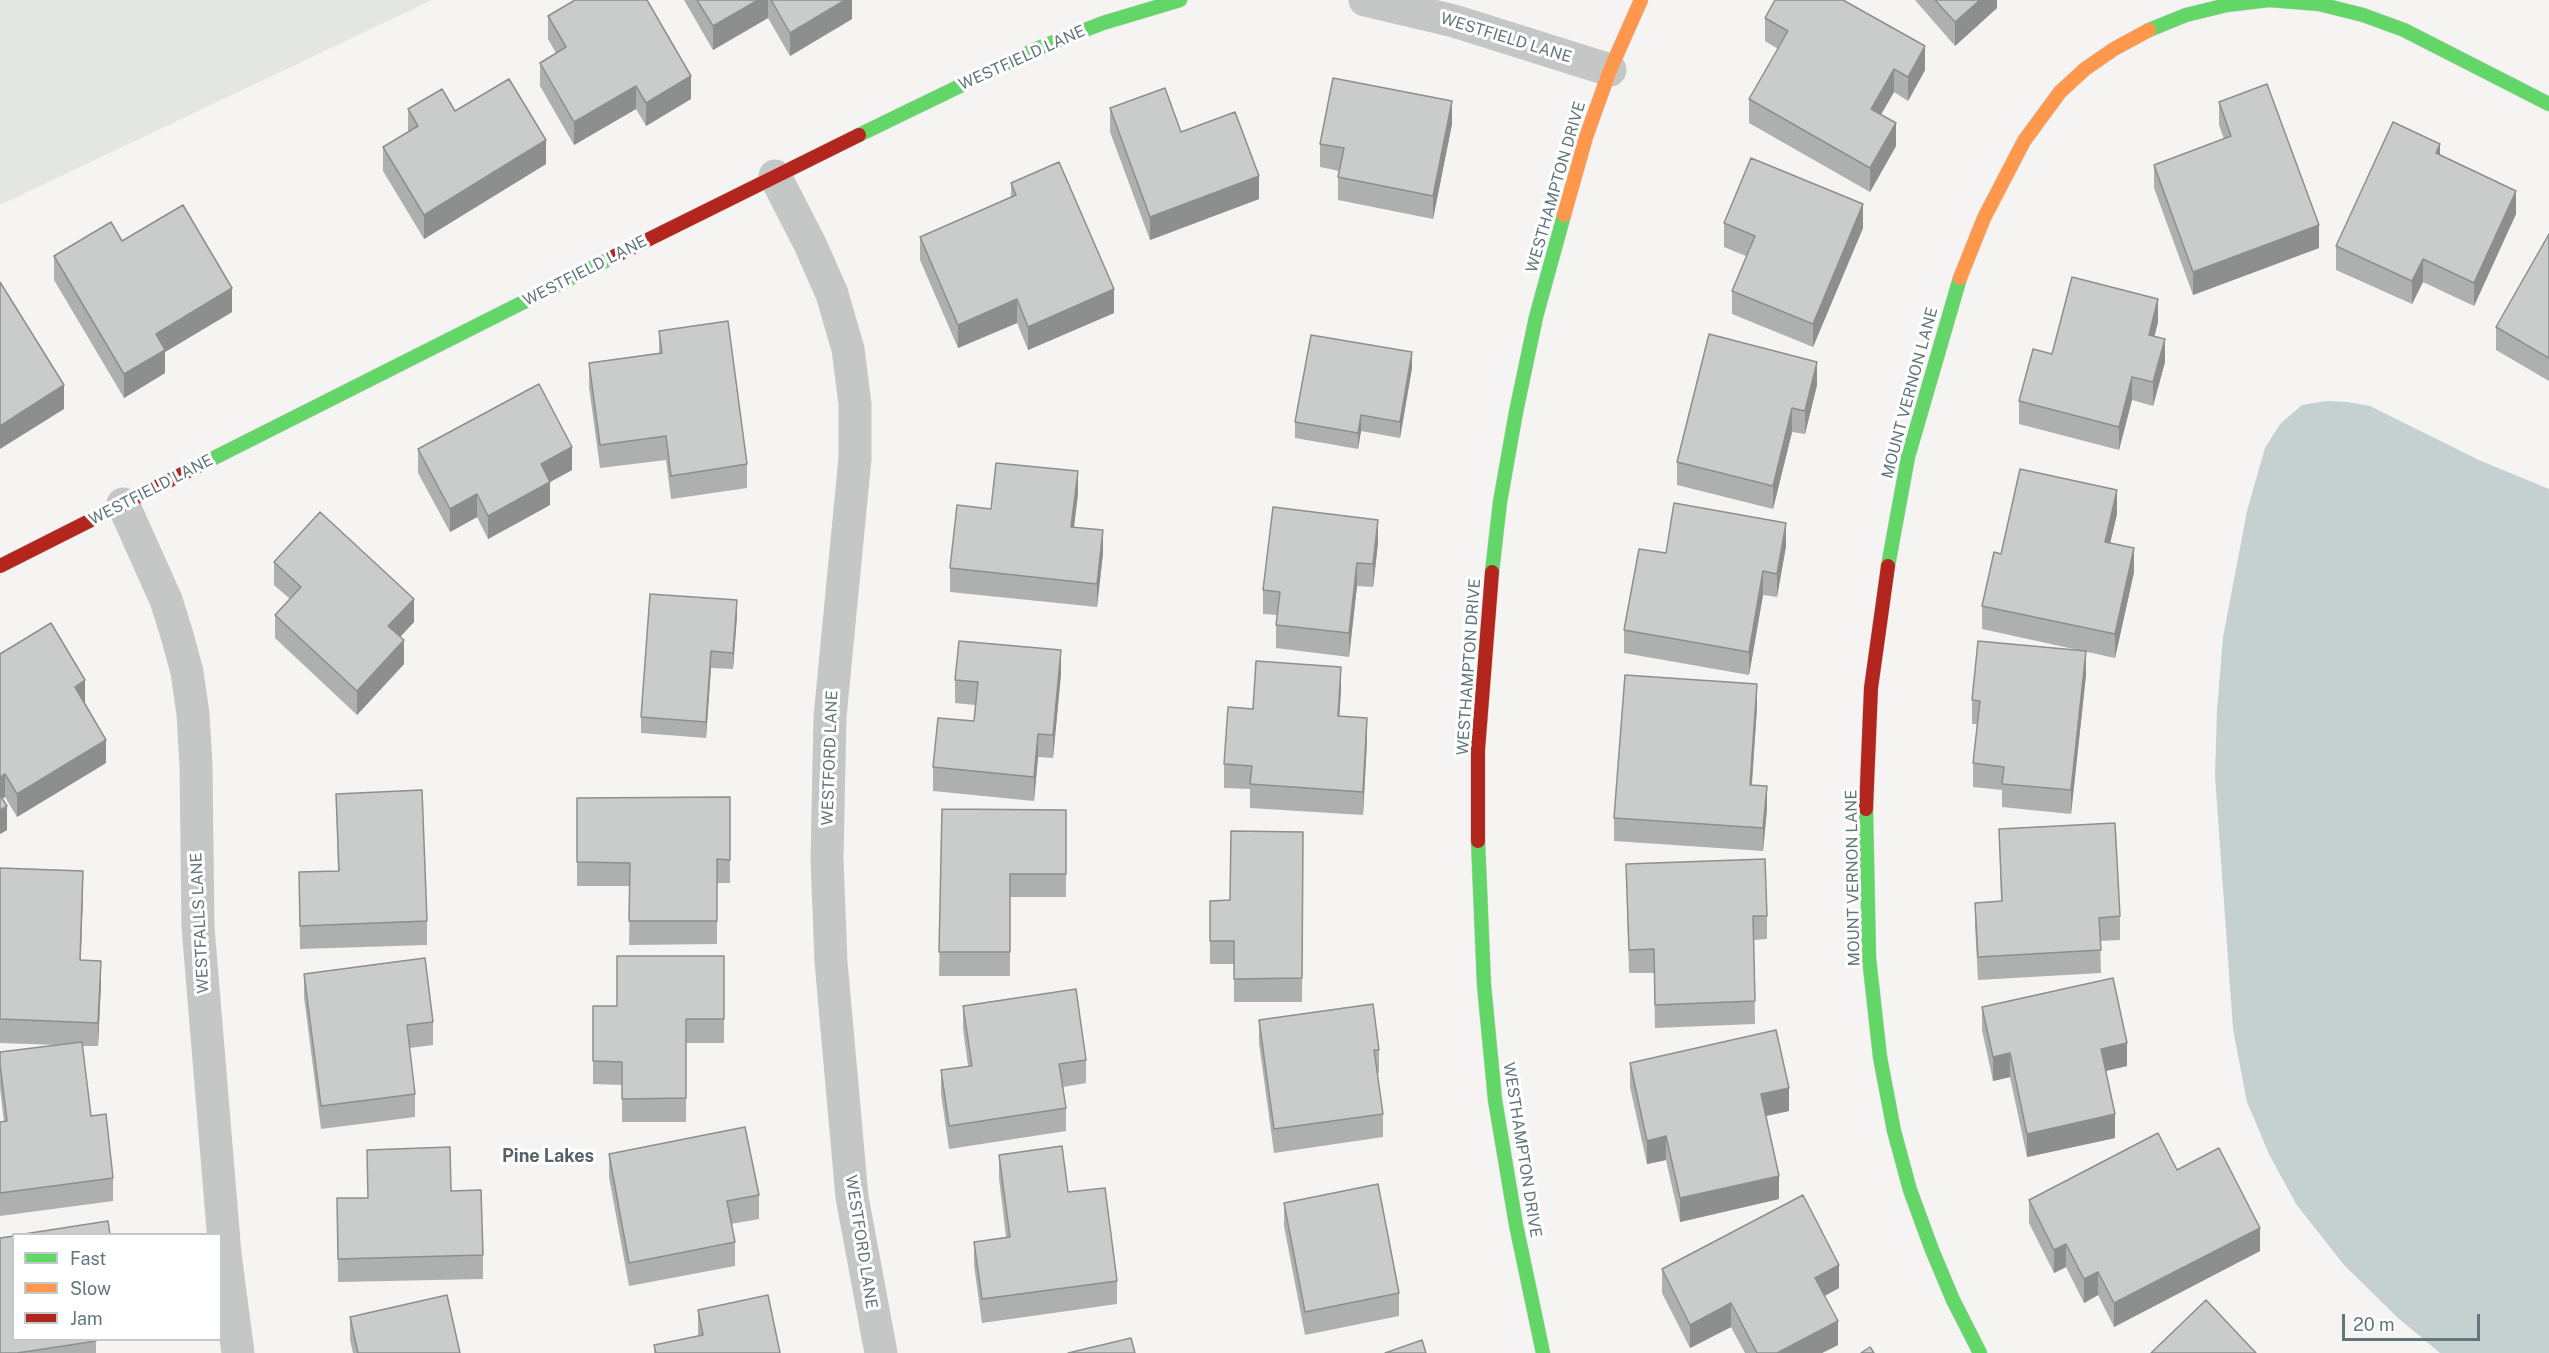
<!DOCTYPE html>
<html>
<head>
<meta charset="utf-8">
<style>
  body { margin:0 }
  #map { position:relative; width:2549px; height:1353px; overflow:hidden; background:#f5f4f3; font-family:"Public Sans",sans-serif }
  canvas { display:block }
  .legend { position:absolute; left:12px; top:1233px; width:210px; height:108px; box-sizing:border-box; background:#fff; border:2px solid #c0c9cb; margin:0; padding:8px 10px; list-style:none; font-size:18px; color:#62777c }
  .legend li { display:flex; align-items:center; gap:12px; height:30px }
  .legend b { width:30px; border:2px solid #c0c9cb }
  .scale { position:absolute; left:2342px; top:1314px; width:138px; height:27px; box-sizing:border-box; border:3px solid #62777c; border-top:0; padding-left:8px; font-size:18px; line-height:21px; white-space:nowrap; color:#62777c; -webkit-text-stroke:4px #fff; paint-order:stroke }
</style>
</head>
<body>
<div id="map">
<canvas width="2549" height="1353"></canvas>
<ul class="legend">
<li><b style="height:8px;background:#63d668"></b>Fast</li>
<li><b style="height:8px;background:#ff974d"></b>Slow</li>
<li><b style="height:8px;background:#b3261e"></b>Jam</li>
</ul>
<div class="scale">20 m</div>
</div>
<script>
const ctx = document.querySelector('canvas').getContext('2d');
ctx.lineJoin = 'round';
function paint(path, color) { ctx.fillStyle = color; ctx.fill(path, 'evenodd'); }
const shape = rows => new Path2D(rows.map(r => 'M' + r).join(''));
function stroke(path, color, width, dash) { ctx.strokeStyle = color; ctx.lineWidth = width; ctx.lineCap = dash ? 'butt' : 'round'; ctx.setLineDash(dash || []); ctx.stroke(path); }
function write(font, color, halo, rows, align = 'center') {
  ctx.font = font + ' "Public Sans",sans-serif'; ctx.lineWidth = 6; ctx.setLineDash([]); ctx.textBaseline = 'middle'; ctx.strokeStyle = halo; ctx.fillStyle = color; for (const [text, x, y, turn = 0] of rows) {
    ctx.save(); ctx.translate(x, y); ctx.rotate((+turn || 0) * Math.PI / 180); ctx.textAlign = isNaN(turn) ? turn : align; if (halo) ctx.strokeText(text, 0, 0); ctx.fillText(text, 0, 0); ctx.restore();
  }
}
paint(shape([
  [0,0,432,0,0,205]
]), '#e4e6e1');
paint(shape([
  [2326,401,2348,402,2370,406,2481,461,2549,489,2549,1353,2440,1353,2398,1318,2344,1265,2296,1204,2269,1154,2247,1102,2233,1029,2215,776,2217,710,2223,637,2247,511,2265,448,2280,424,2302,405]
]), '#c5d1d1');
const fast = shape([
  [2149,30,2186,15,2227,5,2269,0,2319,4,2363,15,2404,30,2549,104],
  [859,135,1036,49,1103,23,1180,0],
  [206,462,613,257],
  [1888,566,1908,457,1960,278],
  [1492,572,1500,502,1516,412,1536,317,1564,215],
  [1866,809,1869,958,1880,1057,1894,1131,1910,1190,1932,1250,1953,1300,1980,1353],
  [1478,841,1484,985,1495,1100,1516,1225,1543,1353]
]);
const slow = shape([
  [1564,215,1586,137,1610,70,1641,0],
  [1960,278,1984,218,2024,141,2060,92,2085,69,2114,49,2149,30]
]);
const jam = shape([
  [613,257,859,135],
  [0,566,206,462],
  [1866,809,1871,688,1888,566],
  [1478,841,1478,750,1492,572]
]);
stroke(fast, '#cfd0d0', 15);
stroke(slow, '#cfd0d0', 15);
stroke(jam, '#cfd0d0', 15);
stroke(shape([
  [1365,0,1454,21,1610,70],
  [775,176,810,244,832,294,848,349,855,404,855,458,830,717,827,859,831,962,852,1197,881,1353],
  [123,504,166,600,177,635,187,672,193,714,196,765,198,927,225,1254,238,1353]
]), '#c5c7c7', 33);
stroke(fast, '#63d668', 14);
stroke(slow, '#ff974d', 14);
stroke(jam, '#b3261e', 14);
paint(shape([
  [684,0,852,0,852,19,790,56,768,18,713,50],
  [1915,0,1997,0,1997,8,1955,46],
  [548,16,691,99,646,126,636,109,574,145,540,86,540,63,556,53,548,39],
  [1765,18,1925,70,1908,101,1894,92,1881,114,1896,146,1870,192,1749,123,1749,99,1778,49,1765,41],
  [2219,102,2319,248,2193,295,2154,188,2154,165,2224,139,2219,125],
  [1110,108,1181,132,1259,199,1150,240,1110,132],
  [408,109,455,111,546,164,424,239,383,171,383,147,408,133],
  [1452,124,1433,219,1338,200,1338,177,1339,171,1320,167,1320,144],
  [2440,155,2516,214,2474,306,2423,282,2412,304,2336,270,2336,246],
  [1011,183,1114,313,1028,350,1017,323,958,348,920,260,920,237,1011,198],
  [1724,223,1863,228,1813,347,1732,314,1732,291,1746,256,1724,247],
  [2549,234,2549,381,2496,350,2496,327],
  [54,256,232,312,165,352,165,373,124,398,54,280],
  [2158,322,2154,336,2165,362,2153,406,2132,400,2119,450,2019,424,2019,401,2052,354],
  [659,331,747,464,747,488,671,499,666,460,600,468,589,387,589,363,659,353],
  [1412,368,1400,438,1361,431,1358,449,1295,438,1295,422],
  [1817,385,1805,434,1792,432,1773,509,1677,485,1677,462],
  [418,449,572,470,550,482,550,505,488,539,477,517,450,532,418,473],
  [1078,494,1074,527,1103,553,1097,607,950,592,950,568,991,509],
  [2117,514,2110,543,2134,572,2115,658,1982,629,1982,606,2001,554],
  [1378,543,1373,587,1357,586,1349,657,1276,648,1276,625,1277,615,1263,614,1263,590],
  [1786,546,1777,597,1763,595,1749,675,1624,653,1624,630,1666,553],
  [274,562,414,622,400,637,404,664,357,715,275,638,275,615,290,599,274,585],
  [737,616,733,669,711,668,706,738,641,733,641,717],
  [0,654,85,703,106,763,17,817,5,797,2,799,7,830,0,834],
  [1061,674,1053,758,1038,757,1034,801,933,791,933,767,974,721,975,705,955,703,955,680],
  [2086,675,2071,814,2002,807,2002,790,1973,787,1973,763,1977,724,1972,724,1972,700],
  [1341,690,1339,716,1367,741,1363,815,1250,808,1250,789,1224,788,1224,764,1253,709],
  [1757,707,1752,785,1767,809,1763,851,1614,841,1614,818],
  [336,794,427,921,427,945,300,949,299,872,338,871],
  [730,797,730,883,717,883,717,944,629,945,630,886,577,886,577,798],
  [942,809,1066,810,1066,897,1010,897,1010,976,939,976],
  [1999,829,2120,916,2120,940,2100,941,2101,973,1978,980,1975,926,1975,903,2001,901],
  [1303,832,1302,1002,1234,1002,1234,964,1210,964,1210,901,1230,900],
  [1626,864,1767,916,1767,939,1754,940,1755,1024,1655,1028,1654,973,1629,973],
  [0,868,83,894,80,960,101,984,98,1046,82,1046,91,1116,113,1178,113,1201,0,1216,0,1122,4,1122,0,1088,0,1052,59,1045,0,1043],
  [724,956,724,1043,686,1043,686,1122,622,1122,622,1085,593,1084,593,1006,617,1006],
  [304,974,433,1022,433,1045,409,1048,415,1094,415,1117,321,1129,304,997],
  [963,1006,1086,1060,1086,1083,1063,1087,1066,1108,1066,1131,949,1149,941,1094,941,1070,968,1066,963,1029],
  [1982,1007,2127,1066,2106,1071,2115,1138,2027,1157,2010,1077,1993,1081,1982,1030],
  [1259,1020,1379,1050,1379,1073,1377,1073,1383,1114,1383,1137,1274,1153,1259,1043],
  [1630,1063,1789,1111,1766,1116,1779,1199,1680,1222,1666,1160,1647,1164,1630,1087],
  [609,1154,759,1195,759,1219,731,1224,735,1242,735,1266,629,1286,609,1177],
  [999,1155,1068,1192,1117,1281,1117,1304,982,1323,974,1265,974,1242,1006,1237,999,1178],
  [2177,1170,2260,1251,2114,1327,2098,1295,2084,1303,2066,1267,2054,1273,2029,1223,2029,1200],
  [451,1191,483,1255,483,1279,338,1282,337,1198,367,1198],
  [1284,1203,1399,1293,1399,1316,1305,1335,1284,1226],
  [1662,1269,1839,1288,1825,1296,1838,1345,1822,1353,1745,1353,1731,1327,1690,1348,1662,1293],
  [698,1310,780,1353,654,1353,654,1345,698,1336],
  [350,1317,460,1353,353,1353,350,1340],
  [96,1340,96,1353,0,1353]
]), '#aeafaf');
paint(shape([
  [758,0,768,0,768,18,713,50,713,26],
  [845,0,852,0,852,19,790,56,790,33],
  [1980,0,1997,0,1997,8,1955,46,1955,22],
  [1925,46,1925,70,1908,101,1908,77],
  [1894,69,1894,92,1871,132,1871,109],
  [691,76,691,99,646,126,646,103],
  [636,86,636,109,574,145,574,122],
  [1452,101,1452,124,1433,219,1433,196],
  [1896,123,1896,146,1870,192,1870,168],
  [546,140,546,164,424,239,424,215],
  [2440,144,2440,167,2436,153],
  [1259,176,1259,199,1150,240,1150,217],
  [2516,191,2516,214,2474,306,2474,283],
  [1863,204,1863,228,1813,347,1813,324],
  [2319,225,2319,248,2193,295,2193,272],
  [2423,259,2423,282,2412,304,2412,281],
  [232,288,232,312,165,352,165,373,124,398,124,374,156,334],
  [1114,289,1114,313,1028,350,1028,327],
  [1017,299,1017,323,958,348,958,325],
  [2158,299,2158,322,2149,358,2149,335],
  [2165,339,2165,362,2153,406,2153,382],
  [1412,352,1412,368,1400,438,1400,422],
  [1817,362,1817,385,1805,434,1805,411],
  [2132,377,2132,400,2119,450,2119,427],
  [64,385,64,409,0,449,0,426],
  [1792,408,1792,432,1773,509,1773,486],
  [1361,415,1361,431,1358,449,1358,433],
  [572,447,572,470,550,482,550,505,488,539,488,516,541,464],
  [1078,471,1078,494,1071,550,1071,527],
  [2117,490,2117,514,2105,565,2105,542],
  [477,494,477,517,450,532,450,509],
  [1378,520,1378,543,1373,587,1373,564],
  [1786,523,1786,546,1777,597,1777,574],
  [1103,530,1103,553,1097,607,1097,584],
  [2134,548,2134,572,2115,658,2115,634],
  [1357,563,1357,586,1349,657,1349,633],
  [1763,571,1763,595,1749,675,1749,652],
  [414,599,414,622,388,650,388,626],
  [737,600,737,616,733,669,733,653],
  [404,640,404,664,357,715,357,691],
  [1061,650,1061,674,1053,758,1053,735],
  [711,651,711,668,706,738,706,722],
  [2086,651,2086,675,2071,814,2071,790],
  [1341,667,1341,690,1338,739,1338,716],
  [85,680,85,704,75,687],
  [1757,684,1757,707,1750,808,1750,785],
  [1367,718,1367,741,1363,815,1363,792],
  [1038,734,1038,757,1034,801,1034,777],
  [106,740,106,763,17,817,17,794],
  [5,774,5,797,0,800,0,777],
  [1767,786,1767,809,1763,851,1763,828],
  [7,806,7,830,0,834,0,810],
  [83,871,83,894,80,983,80,960],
  [101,961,101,984,98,1046,98,1023],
  [2127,1043,2127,1066,2101,1072,2101,1049],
  [2010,1053,2010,1077,1993,1081,1993,1057],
  [1789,1088,1789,1111,1761,1117,1761,1094],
  [2115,1114,2115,1138,2027,1157,2027,1134],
  [1666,1136,1666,1160,1647,1164,1647,1141],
  [1779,1176,1779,1199,1680,1222,1680,1198],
  [2260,1228,2260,1251,2114,1327,2114,1303],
  [2066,1244,2066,1267,2054,1273,2054,1250],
  [1839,1265,1839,1288,1815,1301,1815,1278],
  [2098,1272,2098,1295,2084,1303,2084,1279],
  [1731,1303,1731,1327,1690,1348,1690,1325],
  [1838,1321,1838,1345,1822,1353,1777,1353]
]), '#8d8e8e');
const building = shape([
  [575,0,647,0,691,76,646,103,636,86,574,122,540,63,566,47,548,16,575,0],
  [697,0,758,0,713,26,697,0],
  [771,0,845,0,790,33,771,0],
  [1775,0,1843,0,1925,46,1908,77,1894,69,1871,109,1896,123,1870,168,1749,99,1788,31,1765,18,1775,0],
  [1935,0,1980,0,1955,22,1935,0],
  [1333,78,1452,101,1433,196,1338,177,1344,148,1320,144,1333,78],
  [509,79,546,140,424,215,383,147,418,126,408,109,442,89,455,111,509,79],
  [2267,84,2319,225,2193,272,2154,165,2231,136,2219,102,2267,84],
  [1165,88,1181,132,1235,112,1259,176,1150,217,1110,108,1165,88],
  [2393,122,2440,144,2436,153,2516,191,2474,283,2423,259,2412,281,2336,246,2393,122],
  [1751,158,1863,204,1813,324,1732,291,1755,236,1724,223,1751,158],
  [1059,162,1114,289,1028,327,1017,299,958,325,920,237,1016,195,1011,183,1059,162],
  [183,205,232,288,156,334,165,350,124,374,54,256,111,222,122,241,183,205],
  [2549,234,2549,358,2496,327,2549,234],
  [2072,277,2158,299,2149,335,2165,339,2153,382,2132,377,2119,427,2019,401,2033,349,2052,354,2072,277],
  [0,282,64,385,0,426,0,282],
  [728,321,747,464,671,476,666,436,600,445,589,363,662,353,659,331,728,321],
  [1709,334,1817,362,1805,411,1792,408,1773,486,1677,462,1709,334],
  [1311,335,1412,352,1400,422,1361,415,1358,433,1295,422,1311,335],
  [539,384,572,447,541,464,550,482,488,516,477,494,450,509,418,449,539,384],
  [996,463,1078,471,1071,527,1103,530,1097,584,950,568,957,505,991,509,996,463],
  [2020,469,2117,490,2105,542,2134,548,2115,634,1982,606,1994,552,2001,554,2020,469],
  [1674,503,1786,523,1777,574,1763,571,1749,652,1624,630,1639,549,1666,553,1674,503],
  [1273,507,1378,520,1373,564,1357,563,1349,633,1276,625,1280,592,1263,590,1273,507],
  [320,512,414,599,388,626,404,640,357,691,275,615,301,587,274,562,320,512],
  [650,594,737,600,733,653,711,651,706,722,641,717,650,594],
  [51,623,85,680,75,687,106,740,17,794,5,774,0,777,0,654,51,623],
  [959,641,1061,650,1053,735,1038,734,1034,777,933,767,938,718,974,721,978,682,955,680,959,641],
  [1978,641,2086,651,2071,790,2002,784,2004,767,1973,763,1980,701,1972,700,1978,641],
  [1256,661,1341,667,1338,716,1367,718,1363,792,1250,784,1252,766,1224,764,1228,707,1253,709,1256,661],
  [1625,675,1757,684,1750,785,1767,786,1763,828,1614,818,1625,675],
  [422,790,427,921,300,926,299,872,339,871,336,794,422,790],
  [0,795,7,806,0,810,0,795],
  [730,797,730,860,717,859,717,921,629,921,630,863,577,862,577,798,730,797],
  [942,809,1066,810,1066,874,1010,874,1010,952,939,952,942,809],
  [2115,823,2120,916,2099,918,2101,950,1978,957,1975,903,2002,901,1999,829,2115,823],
  [1231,831,1303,832,1302,978,1234,979,1234,941,1210,941,1210,901,1230,900,1231,831],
  [1765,859,1767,916,1753,916,1755,1001,1655,1005,1654,949,1629,950,1626,864,1765,859],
  [0,868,83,871,80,960,101,961,98,1023,0,1019,0,868],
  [617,956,724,956,724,1019,686,1019,686,1098,622,1099,622,1062,593,1061,593,1006,617,1006,617,956],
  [425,958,433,1022,407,1025,415,1094,321,1106,304,974,425,958],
  [2113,978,2127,1043,2101,1049,2115,1114,2027,1134,2010,1053,1993,1057,1982,1007,2113,978],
  [1076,989,1086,1060,1059,1064,1066,1108,949,1126,941,1070,972,1066,963,1006,1076,989],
  [1373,1004,1379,1050,1374,1050,1383,1114,1274,1129,1259,1020,1373,1004],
  [1776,1030,1789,1088,1761,1094,1779,1176,1680,1198,1666,1136,1647,1141,1630,1063,1776,1030],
  [82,1042,91,1116,106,1114,113,1178,0,1193,0,1122,7,1121,0,1064,0,1052,82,1042],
  [745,1127,759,1195,727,1201,735,1242,629,1263,609,1154,745,1127],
  [2158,1133,2177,1170,2219,1148,2260,1228,2114,1303,2098,1272,2084,1279,2066,1244,2054,1250,2029,1200,2158,1133],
  [1062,1146,1068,1192,1105,1188,1117,1281,982,1299,974,1242,1010,1237,999,1155,1062,1146],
  [450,1147,451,1191,481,1190,483,1255,338,1259,337,1198,368,1198,367,1150,450,1147],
  [1378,1184,1399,1293,1305,1312,1284,1203,1378,1184],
  [1803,1195,1839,1265,1815,1278,1838,1321,1777,1353,1757,1353,1731,1303,1690,1325,1662,1269,1803,1195],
  [108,1221,110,1234,24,1234,108,1221],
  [14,1236,14,1340,96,1340,96,1341,17,1353,0,1353,0,1238,14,1236],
  [447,1295,460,1353,358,1353,350,1317,447,1295],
  [768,1295,780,1353,656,1353,654,1345,703,1335,698,1310,768,1295],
  [2206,1300,2256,1353,2151,1353,2206,1300],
  [1131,1338,1135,1353,1068,1353,1131,1338],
  [1422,1340,1426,1353,1385,1353,1422,1340],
  [1870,1347,1874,1353,1861,1353,1870,1347]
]);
paint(building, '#cacbcb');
stroke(building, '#8d8e8e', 1.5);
write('16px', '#62777c', '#fff', [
  ["WESTFIELD LANE",1506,38,17],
  ["WESTFIELD LANE",1022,58,-24],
  ["WESTHAMPTON DRIVE",1556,187,-74],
  ["WESTFIELD LANE",585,271,-27],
  ["MOUNT VERNON LANE",1910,393,-75],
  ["WESTFIELD LANE",151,490,-27],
  ["WESTHAMPTON DRIVE",1469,667,-86],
  ["WESTFORD LANE",830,758,-88],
  ["MOUNT VERNON LANE",1853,878,-91],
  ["WESTFALLS LANE",200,923,-93],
  ["WESTHAMPTON DRIVE",1522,1150,81],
  ["WESTFORD LANE",861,1242,81]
]);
write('bold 18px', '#536368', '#fff', [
  ["Pine Lakes",548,1156]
]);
</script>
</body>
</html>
